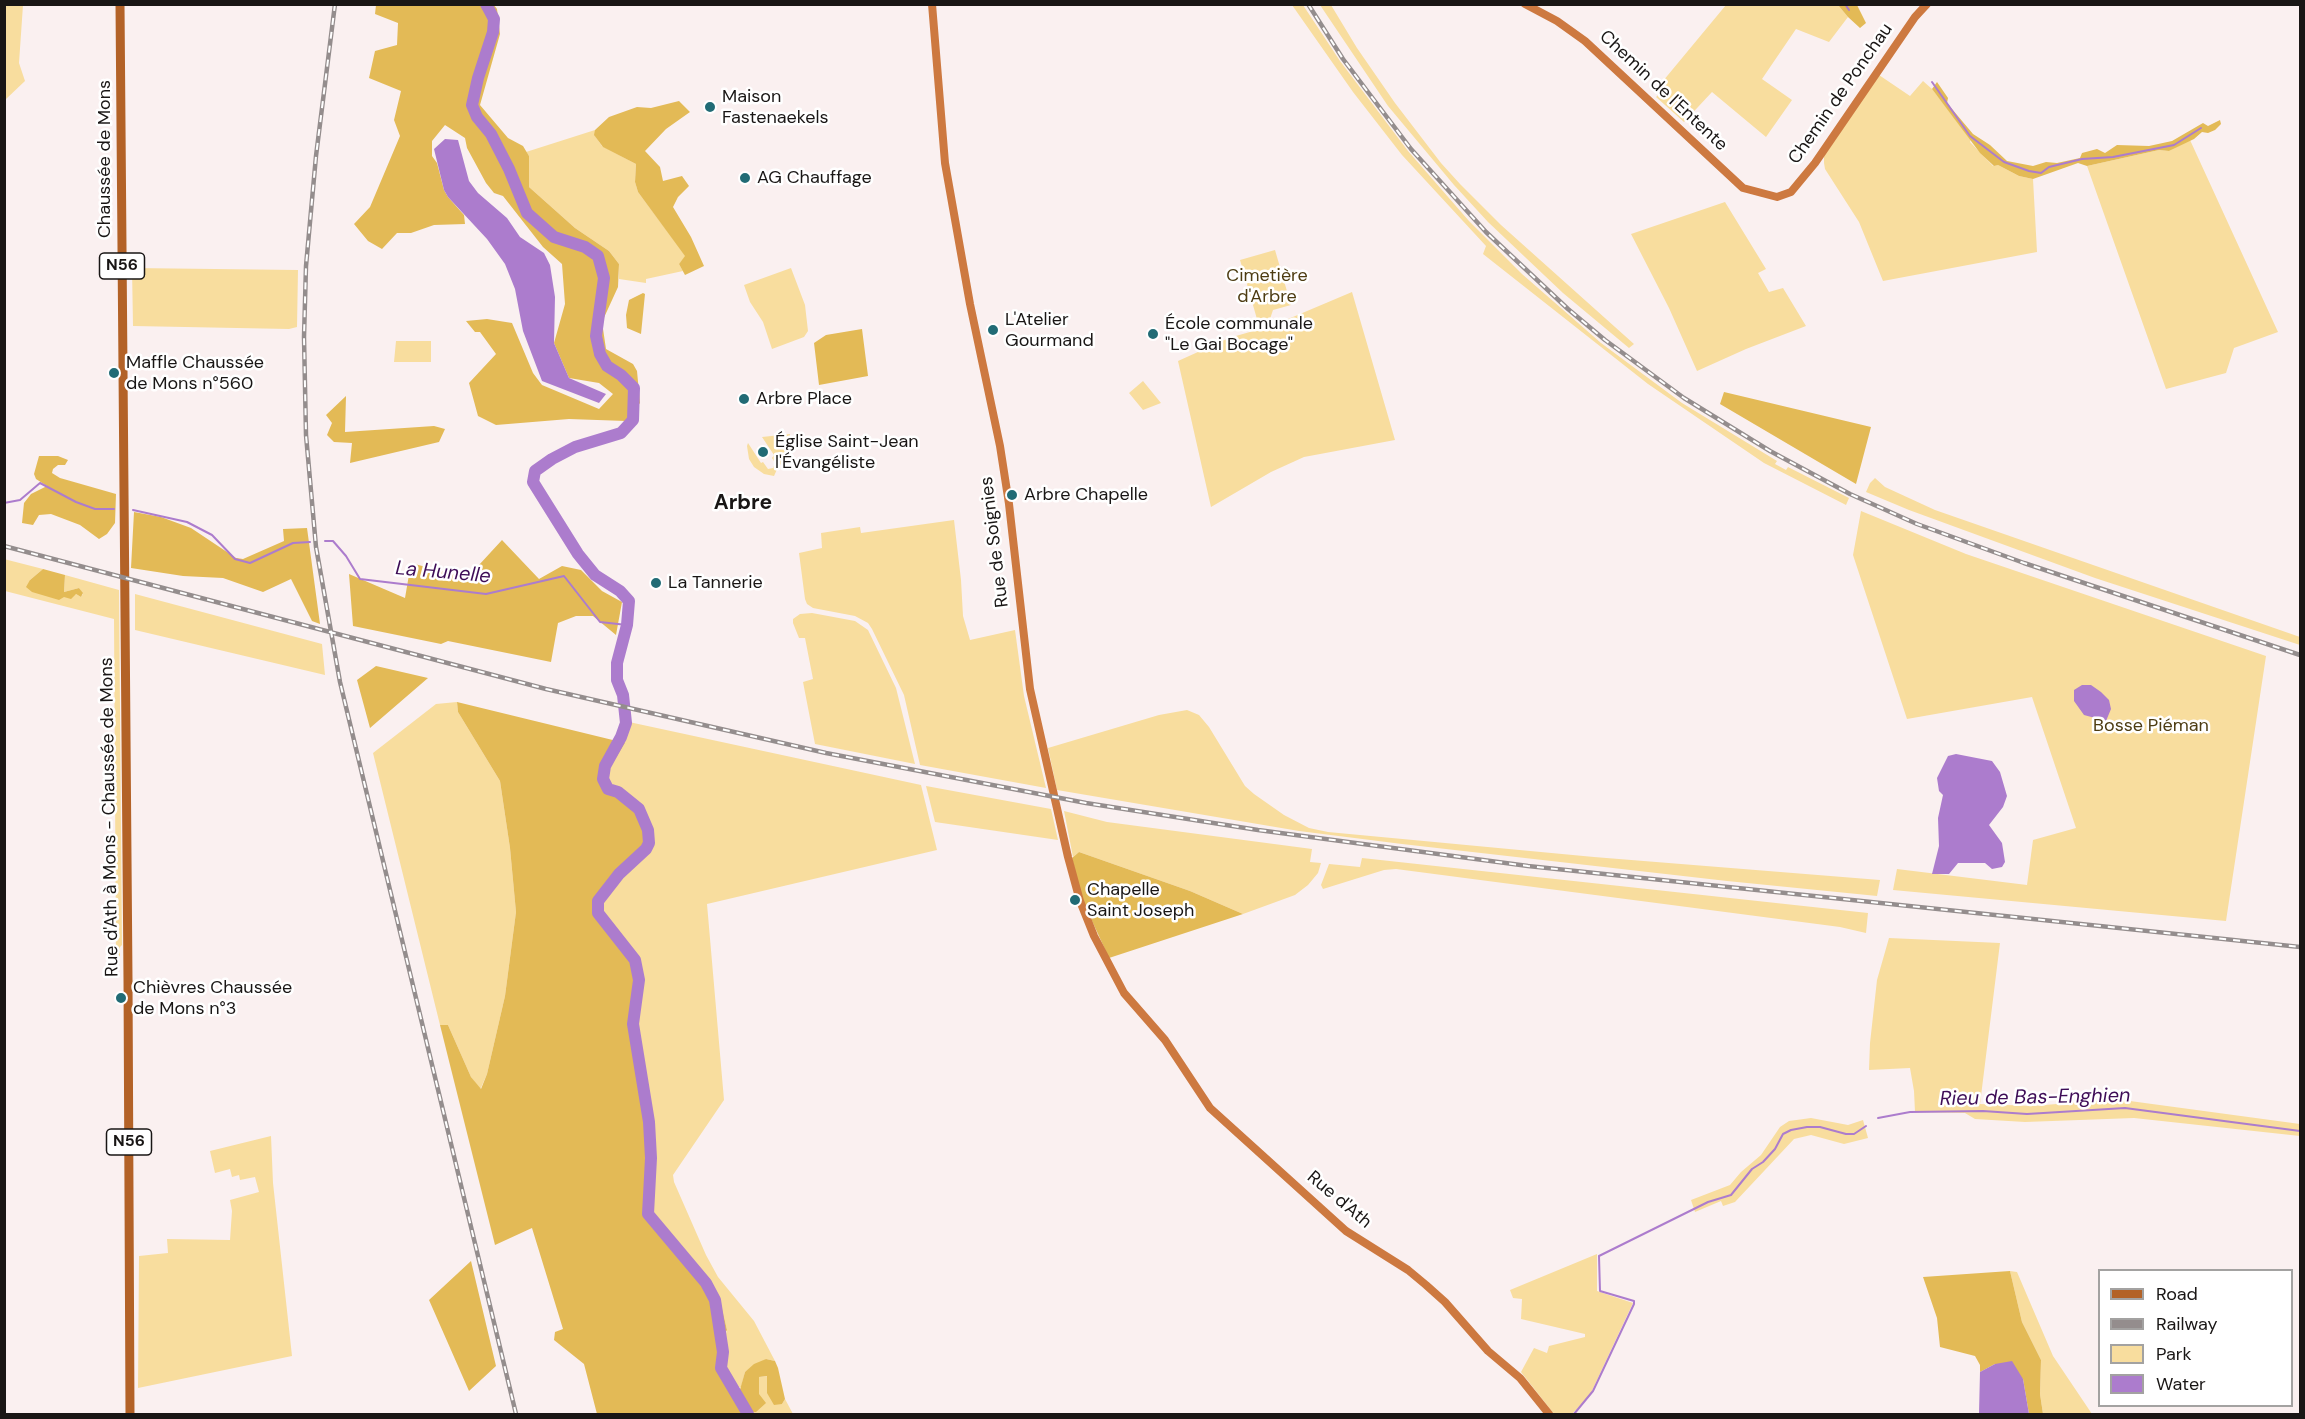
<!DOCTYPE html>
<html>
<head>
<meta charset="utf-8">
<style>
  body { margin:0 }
  #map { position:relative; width:2305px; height:1419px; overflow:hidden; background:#faf0f0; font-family:"DM Sans",sans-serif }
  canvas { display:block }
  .frame { position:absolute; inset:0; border:6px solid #191615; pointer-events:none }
  .legend { position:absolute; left:2098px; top:1269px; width:195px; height:138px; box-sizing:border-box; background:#fff; border:2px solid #a3a2a1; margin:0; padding:8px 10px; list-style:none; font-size:18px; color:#191615 }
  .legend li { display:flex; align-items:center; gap:12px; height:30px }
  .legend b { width:30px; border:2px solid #a3a2a1 }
</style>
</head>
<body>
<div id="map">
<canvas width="2305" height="1419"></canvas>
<div class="frame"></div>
<ul class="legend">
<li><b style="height:8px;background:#b36227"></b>Road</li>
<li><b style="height:8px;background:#948d8d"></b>Railway</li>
<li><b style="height:16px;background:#f8dd9e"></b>Park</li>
<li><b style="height:16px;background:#ac7ccd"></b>Water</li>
</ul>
</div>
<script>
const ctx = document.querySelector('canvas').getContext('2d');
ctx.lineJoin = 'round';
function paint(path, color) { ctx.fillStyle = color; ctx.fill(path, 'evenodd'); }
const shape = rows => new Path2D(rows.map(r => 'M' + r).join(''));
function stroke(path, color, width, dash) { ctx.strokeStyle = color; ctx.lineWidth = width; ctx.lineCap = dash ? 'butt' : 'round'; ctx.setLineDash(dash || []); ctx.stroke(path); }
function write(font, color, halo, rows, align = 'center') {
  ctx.font = font + ' "DM Sans",sans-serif'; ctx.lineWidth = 5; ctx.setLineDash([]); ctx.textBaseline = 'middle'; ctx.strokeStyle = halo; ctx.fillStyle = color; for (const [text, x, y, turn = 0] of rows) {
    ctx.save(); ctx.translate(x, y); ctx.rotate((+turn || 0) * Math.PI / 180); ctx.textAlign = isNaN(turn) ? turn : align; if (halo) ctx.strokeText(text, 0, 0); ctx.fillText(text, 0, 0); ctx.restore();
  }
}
paint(shape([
  [5,4,23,5,19,63,25,81,5,100],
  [1292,5,1303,5,1340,61,1408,151,1469,221,1522,274,1601,343,1682,403,1777,461,1775,464,1786,470,1788,467,1849,498,1846,505,1764,463,1648,384,1483,254,1486,246,1402,155,1353,92],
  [1320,5,1331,5,1357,48,1395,103,1441,163,1460,184,1501,225,1634,344,1629,348,1563,293,1488,222,1454,185,1388,106],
  [1726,5,1838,5,1848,17,1829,42,1796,29,1762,79,1792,100,1766,137,1712,92,1684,122,1656,97,1662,91,1658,87],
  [1879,75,1910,96,1923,81,1932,89,1971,139,1970,142,1993,166,1998,165,2019,176,2033,179,2037,252,1883,281,1859,222,1825,169,1824,163,1824,156],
  [595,130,595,136,602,146,636,164,635,182,638,192,686,256,679,264,683,271,646,279,646,283,619,279,619,264,609,251,575,228,529,187,529,156,526,152],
  [2190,140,2278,332,2234,348,2226,373,2166,389,2087,166,2159,150,2169,151],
  [1725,202,1766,269,1758,273,1769,292,1783,288,1806,326,1746,349,1697,371,1669,308,1631,234],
  [1275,250,1291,305,1273,310,1269,322,1259,326,1240,260],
  [132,268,298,270,297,327,289,329,133,326],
  [791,268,805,305,808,331,804,337,772,349,763,322,750,302,744,285],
  [1352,292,1395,440,1304,457,1271,472,1211,507,1178,361,1229,338,1274,325],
  [396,341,431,341,431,362,394,362],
  [1143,381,1161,403,1143,410,1129,393],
  [790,434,789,461,779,465,774,476,764,474,754,467,749,459,747,446,748,443,761,463,763,462,768,469,773,468,775,463,772,458,774,455,762,437],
  [1875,478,1885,487,1935,510,2300,637,2300,645,2095,578,1909,510,1866,492,1870,483],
  [1861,511,1966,554,2266,656,2226,921,1893,890,1897,869,2027,885,2033,840,2076,828,2032,697,1907,719,1853,555],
  [954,520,961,580,963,616,970,640,1015,630,1024,696,1046,788,920,765,904,695,872,629,868,623,855,616,813,608,807,604,805,599,799,553,822,548,821,533,860,527,861,533],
  [4,559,43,569,30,580,64,597,76,594,81,597,83,594,79,588,64,592,65,575,119,590,122,945,120,947,120,956,116,958,114,619,5,591],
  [135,594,322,644,325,675,135,630],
  [812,613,855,621,868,630,896,688,915,764,815,744,803,682,813,679,805,638,799,638,793,623,793,619,800,614],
  [457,702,458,712,500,781,510,848,516,912,505,996,487,1074,480,1090,471,1077,448,1025,440,1025,373,753,436,704],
  [1187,710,1199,715,1209,727,1245,786,1254,794,1284,815,1309,828,1328,832,1594,857,1880,880,1877,896,1727,881,1402,844,1299,831,1057,790,1048,748,1159,715],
  [629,722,921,785,937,850,707,904,724,1100,673,1175,674,1182,706,1255,718,1277,754,1321,775,1361,766,1359,745,1372,741,1387,736,1388,724,1368,724,1339,727,1330,721,1304,706,1281,685,1254,649,1214,652,1158,651,1122,634,1024,640,979,636,959,599,913,599,901,619,875,648,850,653,840,640,806,633,797,609,788,604,779,607,764,616,758,625,743,621,742],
  [926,786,1051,809,1058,840,935,822],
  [1064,811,1107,822,1312,849,1310,862,1321,863,1318,873,1308,885,1295,895,1243,914,1190,891,1079,852,1073,857],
  [1362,858,1868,913,1866,933,1840,927,1396,869,1384,870,1323,889,1321,885,1329,864,1360,867],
  [1889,938,2000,943,1980,1104,2033,1106,2092,1101,2130,1101,2300,1124,2300,1136,2134,1118,2025,1122,1975,1119,1965,1113,1915,1112,1914,1091,1910,1068,1869,1070,1870,1043,1877,980],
  [1811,1118,1848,1125,1863,1120,1868,1138,1844,1144,1811,1135,1794,1139,1735,1202,1723,1206,1721,1201,1695,1212,1691,1200,1730,1185,1741,1172,1761,1155,1780,1127,1789,1121],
  [271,1136,273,1183,292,1356,138,1388,139,1256,168,1253,167,1239,230,1240,232,1211,230,1200,259,1192,255,1177,240,1180,239,1175,232,1177,230,1169,215,1173,210,1151],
  [1597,1254,1597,1291,1633,1303,1590,1395,1572,1414,1554,1414,1521,1372,1534,1348,1547,1353,1549,1346,1585,1337,1585,1334,1521,1319,1522,1299,1513,1298,1510,1290],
  [2010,1271,2017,1272,2053,1356,2092,1414,2043,1414,2040,1394,2041,1360,2022,1322],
  [768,1376,782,1404,785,1399,793,1414,744,1414,756,1412,759,1377]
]), '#f8dd9e');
paint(shape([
  [376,5,494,5,497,9,500,34,480,105,508,138,523,146,529,156,529,187,575,228,609,251,619,264,618,287,602,322,606,349,633,364,637,371,640,403,626,421,569,419,496,425,478,416,469,383,496,354,480,332,475,332,466,321,487,319,512,323,533,373,542,385,599,409,613,394,599,383,569,378,554,343,565,304,562,264,543,247,503,196,494,193,486,183,467,148,465,138,445,125,432,141,432,156,437,163,444,190,448,197,464,215,465,224,434,225,411,233,397,233,382,249,368,241,354,224,370,207,400,136,394,120,401,91,369,78,375,51,397,45,398,23,375,14],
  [1838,5,1857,5,1866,23,1860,28,1848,17],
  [1937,82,1948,98,1947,103,1973,134,1990,145,2007,161,2033,166,2046,162,2057,163,2080,158,2082,153,2097,149,2105,153,2117,145,2149,146,2172,141,2203,123,2208,126,2220,120,2221,124,2215,130,2208,133,2202,132,2194,139,2169,151,2159,150,2087,166,2078,163,2033,179,2019,176,1998,165,1994,166,1980,153,1932,89],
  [679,101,690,112,666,129,645,151,660,167,663,181,682,176,689,186,678,197,673,207,691,237,704,266,685,275,679,264,685,256,638,192,635,182,636,164,603,147,594,135,595,130,609,117,637,107,651,108],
  [643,293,645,294,641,334,627,328,626,315,629,300],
  [862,329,868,376,819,385,814,343,826,335],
  [1724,392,1871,427,1856,484,1720,404],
  [346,396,345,432,434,426,445,429,439,442,350,463,352,443,334,442,327,435,332,423,326,415],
  [39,456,58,456,68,460,65,465,58,465,53,469,52,473,60,478,116,494,115,523,107,534,99,539,80,525,51,514,39,515,33,525,22,523,24,503,31,494,47,486,36,479,34,474],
  [134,512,161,517,191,528,236,558,243,559,284,541,283,529,307,528,320,624,312,621,291,579,263,592,223,578,183,576,131,568],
  [502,540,539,579,562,566,581,570,602,591,622,602,616,635,593,616,576,616,558,623,551,662,448,641,441,644,353,626,349,574,405,598,411,563,467,578],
  [43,569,65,575,64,592,79,588,83,593,81,597,76,594,71,599,64,597,59,600,32,592,26,587,30,580],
  [376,666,428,678,370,728,357,680],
  [457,702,625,743,616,758,605,766,603,779,608,789,633,797,640,806,651,832,642,851,619,872,598,901,598,913,635,960,639,980,633,1024,649,1122,651,1158,648,1214,689,1262,721,1304,727,1330,723,1337,721,1368,732,1386,737,1400,745,1372,754,1364,766,1359,775,1361,778,1368,785,1399,782,1404,774,1405,767,1393,767,1376,759,1377,759,1394,766,1403,756,1412,744,1414,597,1414,584,1364,554,1340,555,1332,563,1329,532,1228,495,1245,440,1025,448,1025,471,1077,481,1089,487,1074,505,996,516,912,510,848,500,781,458,712],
  [1079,852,1190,891,1243,914,1109,958,1082,899,1072,858],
  [471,1261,496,1366,469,1391,429,1300],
  [2010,1271,2022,1322,2041,1360,2040,1394,2043,1414,2029,1414,2023,1379,1995,1364,1980,1372,1980,1365,1975,1356,1940,1347,1937,1318,1923,1277]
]), '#e3ba56');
paint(shape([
  [445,139,458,140,469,181,478,193,507,218,520,237,544,253,550,265,555,297,554,343,569,378,606,394,599,403,542,381,523,331,515,289,505,264,487,239,448,197,444,190,434,149],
  [2082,685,2091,685,2101,692,2109,700,2111,709,2106,721,2084,715,2074,701,2074,690],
  [1956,754,1992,761,2000,772,2007,796,2003,807,1989,825,2002,843,2005,862,2002,867,1992,869,1985,863,1958,863,1949,874,1932,874,1939,846,1938,818,1943,795,1939,791,1937,778,1948,756],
  [2012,1361,2023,1379,2029,1414,1979,1414,1980,1372,1995,1364]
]), '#ac7ccd');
stroke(shape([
  [1845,4,1849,10],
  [1932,82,1970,136,2004,162,2029,171,2041,173,2049,167,2082,159,2113,157,2174,145,2201,128],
  [4,503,20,500,40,483,76,502,95,509,114,509],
  [133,510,187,522,212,535,235,559,250,563,293,543,310,542],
  [325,541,333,541,346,556,360,579,486,594,564,576,600,622,627,625],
  [1878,1118,1910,1112,1983,1111,2027,1114,2125,1108,2300,1131],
  [1574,1414,1593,1391,1634,1304,1634,1301,1600,1291,1599,1256,1708,1202,1731,1195,1752,1169,1763,1162,1775,1149,1783,1134,1791,1130,1807,1127,1820,1127,1846,1134,1854,1134,1866,1126]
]), '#ac7ccd', 2);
stroke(shape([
  [486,4,494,19,493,32,478,78,472,105,477,117,491,134,509,169,527,213,554,237,585,247,598,256,604,278,596,336,600,354,607,366,621,375,634,388,633,420,621,433,575,447,552,459,535,471,533,482,578,554,595,575,620,591,629,601,627,625,617,663,617,680,623,695,626,723,621,737,605,766,603,779,608,789,618,792,639,809,648,830,649,843,646,849,619,874,598,901,598,913,635,960,639,980,633,1024,649,1122,651,1158,648,1214,706,1283,715,1300,723,1352,721,1368,748,1414]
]), '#ac7ccd', 12);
stroke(shape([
  [932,4,945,163,970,304,1000,446,1009,504,1030,689,1068,857,1080,901,1094,936,1124,993,1165,1040,1210,1108,1346,1231,1408,1270,1426,1285,1445,1302,1488,1351,1520,1378,1549,1414],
  [1525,4,1557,21,1585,41,1743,188,1777,197,1791,192,1815,163,1915,17,1927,4]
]), '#cd7940', 8);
stroke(shape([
  [120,4,128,979,130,1414]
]), '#b36227', 9);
const rail = shape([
  [335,4,316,156,306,266,304,337,306,435,316,547,340,682,516,1414],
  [1308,4,1343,59,1411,149,1486,232,1568,309,1605,340,1684,398,1770,451,1850,494,1917,524,2024,563,2300,655],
  [4,546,546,689,826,753,1086,803,1258,830,1528,866,2300,947]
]);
stroke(rail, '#948d8d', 4.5);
stroke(rail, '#fff', 2, [7]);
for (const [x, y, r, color] of [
  [710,107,6,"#216b75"],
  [745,178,6,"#216b75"],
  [993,330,6,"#216b75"],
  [1153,334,6,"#216b75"],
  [114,373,6,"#216b75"],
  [744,399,6,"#216b75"],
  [763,452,6,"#216b75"],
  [1012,495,6,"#216b75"],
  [656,583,6,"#216b75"],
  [1075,900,6,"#216b75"],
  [121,998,6,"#216b75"]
]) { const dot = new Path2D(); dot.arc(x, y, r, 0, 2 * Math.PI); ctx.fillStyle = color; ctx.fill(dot); stroke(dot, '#fff', 2); }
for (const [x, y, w] of [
  [122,266,45],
  [129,1142,45]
]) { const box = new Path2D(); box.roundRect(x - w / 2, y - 13, w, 26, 4.5); ctx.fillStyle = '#fff'; ctx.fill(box); stroke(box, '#191615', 1.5); }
write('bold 16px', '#191615', null, [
  ["N56",122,266],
  ["N56",129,1142]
]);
write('18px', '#191615', '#fff', [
  ["Chemin de l'Entente",1663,91,43],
  ["Chemin de Ponchau",1841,94,-55],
  ["Chaussée de Mons",105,159,-90],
  ["Rue de Soignies",995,542,-97],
  ["Rue d'Ath à Mons - Chaussée de Mons",110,817,-91],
  ["Rue d'Ath",1339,1200,40]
]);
write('18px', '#191615', '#fff', [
  ["Maison",722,97],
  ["Fastenaekels",722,118],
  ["AG Chauffage",757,178],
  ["L'Atelier",1005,320],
  ["Gourmand",1005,341],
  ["École communale",1165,324],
  ["\"Le Gai Bocage\"",1165,345],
  ["Maffle Chaussée",126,363],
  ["de Mons n°560",126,384],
  ["Arbre Place",756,399],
  ["Église Saint-Jean",775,442],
  ["l'Évangéliste",775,463],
  ["Arbre Chapelle",1024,495],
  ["La Tannerie",668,583],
  ["Chapelle",1087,890],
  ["Saint Joseph",1087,911],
  ["Chièvres Chaussée",133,988],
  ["de Mons n°3",133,1009]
], 'left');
write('18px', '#4d3c12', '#fff', [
  ["Cimetière",1267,276],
  ["d'Arbre",1267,297],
  ["Bosse Piéman",2151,726]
]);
write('italic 20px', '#3e0d57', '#fff', [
  ["La Hunelle",443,573,5],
  ["Rieu de Bas-Enghien",2035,1098,-1]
]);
write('bold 21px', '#191615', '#fff', [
  ["Arbre",743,503]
]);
</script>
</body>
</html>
